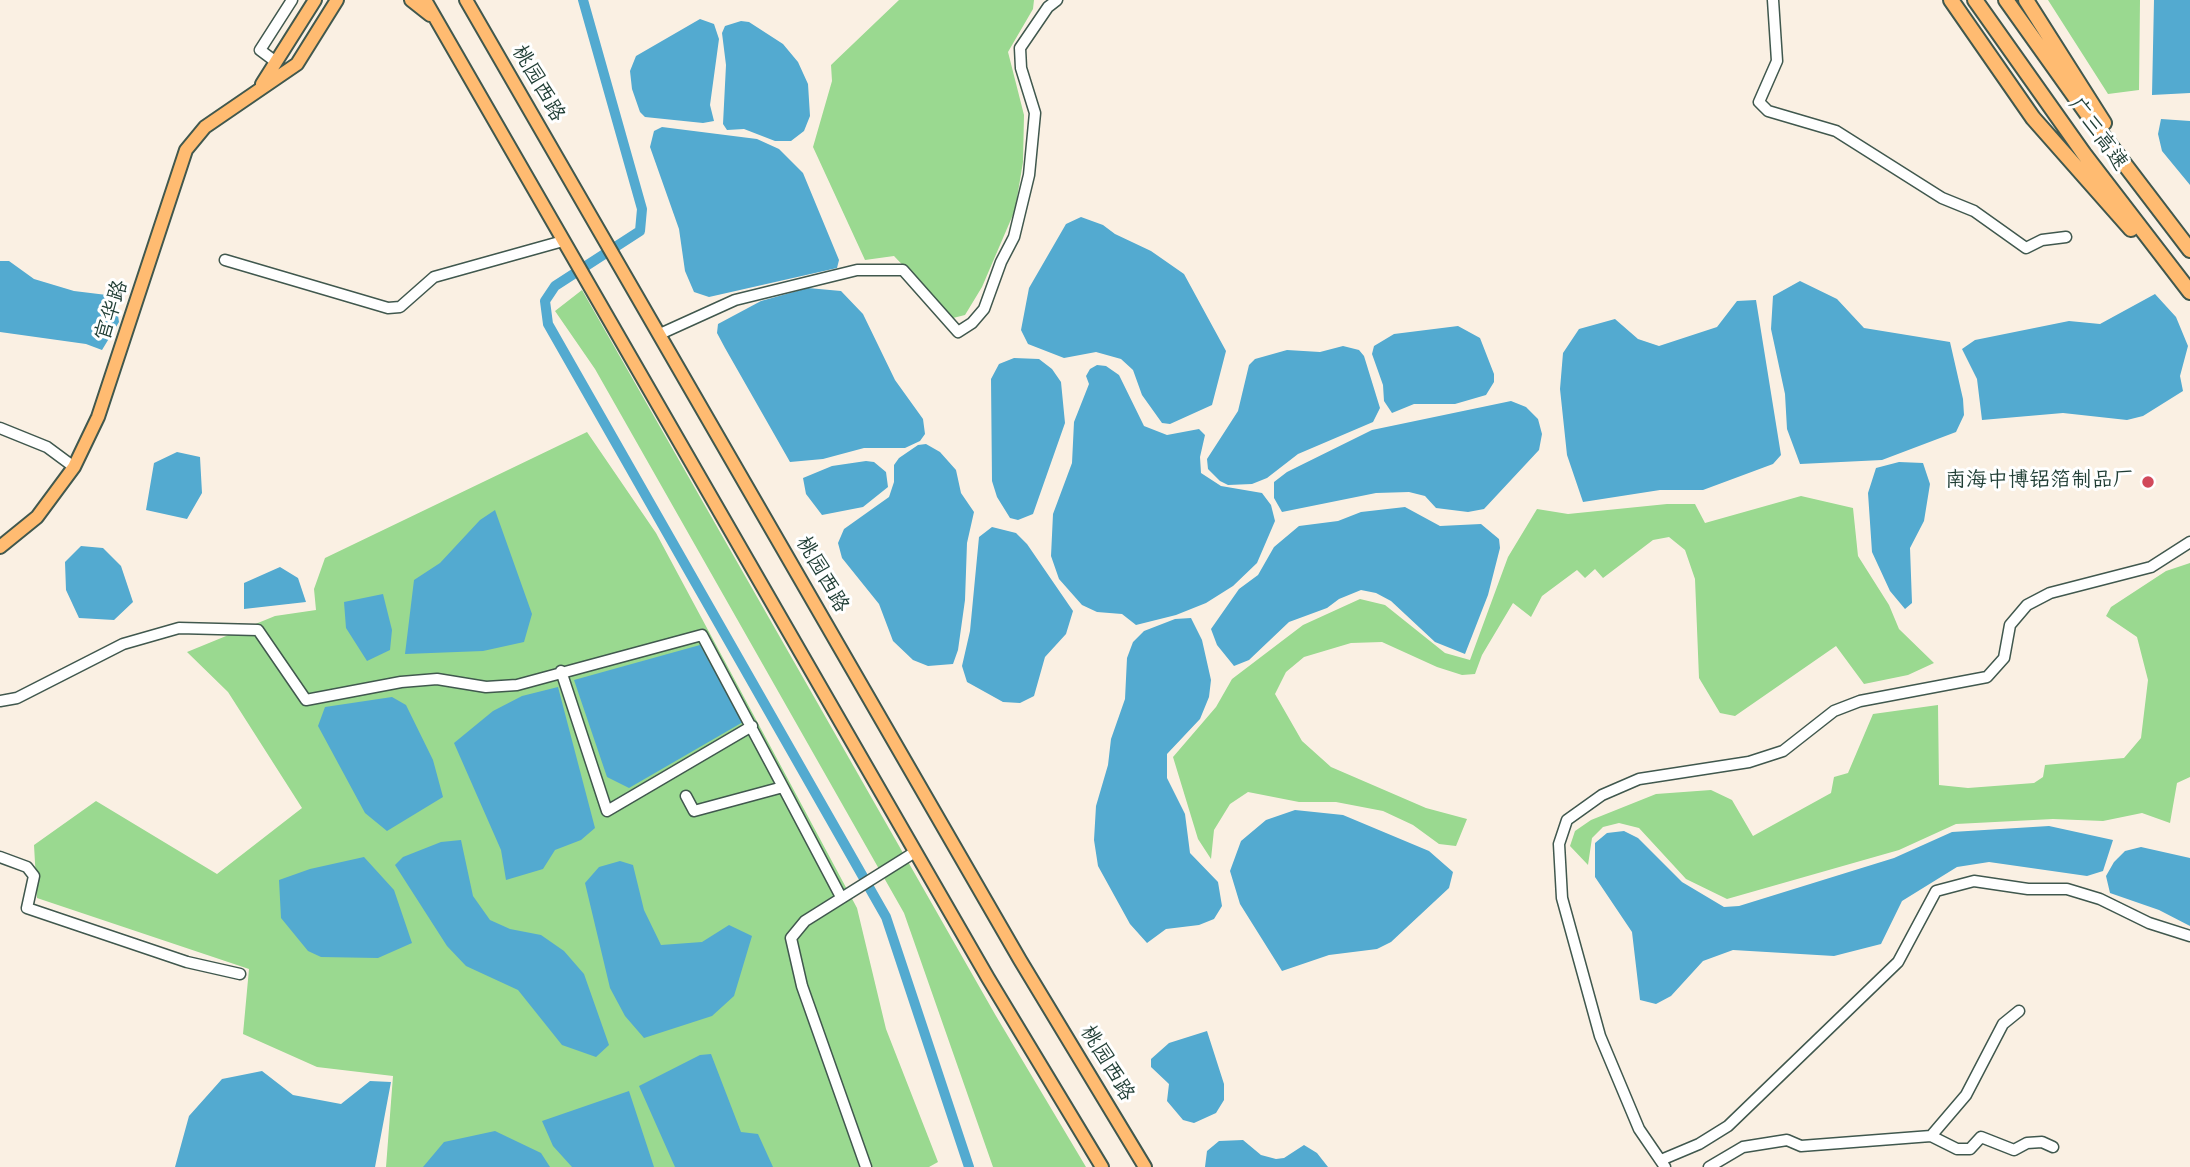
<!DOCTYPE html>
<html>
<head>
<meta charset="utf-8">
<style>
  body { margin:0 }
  canvas { display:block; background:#faf0e3 }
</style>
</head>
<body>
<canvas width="2190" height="1167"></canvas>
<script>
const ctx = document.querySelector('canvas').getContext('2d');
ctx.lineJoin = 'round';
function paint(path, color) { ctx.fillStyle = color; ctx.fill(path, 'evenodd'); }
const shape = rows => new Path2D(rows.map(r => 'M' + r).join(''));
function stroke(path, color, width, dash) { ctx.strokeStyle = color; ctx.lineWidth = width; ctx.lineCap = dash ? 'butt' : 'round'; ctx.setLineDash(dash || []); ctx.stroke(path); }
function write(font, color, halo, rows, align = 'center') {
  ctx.font = font + ' "Architects Daughter","LXGW WenKai TC",sans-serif'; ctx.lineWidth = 6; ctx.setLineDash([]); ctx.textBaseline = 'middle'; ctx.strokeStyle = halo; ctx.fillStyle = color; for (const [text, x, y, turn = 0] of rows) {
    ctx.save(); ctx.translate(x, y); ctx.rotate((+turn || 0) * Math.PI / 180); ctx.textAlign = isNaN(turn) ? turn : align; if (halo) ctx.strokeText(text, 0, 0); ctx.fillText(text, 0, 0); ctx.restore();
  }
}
paint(shape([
  [899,0,1034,0,1033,9,1008,52,1024,115,1023,162,1015,210,982,287,965,315,953,318,894,256,865,260,813,147,832,81,831,65],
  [2048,0,2140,0,2139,90,2108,94],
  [582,290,996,1016,1086,1167,993,1167,904,913,595,369,555,311],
  [587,432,656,533,857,908,886,1029,938,1162,929,1167,386,1167,393,1076,317,1067,243,1034,249,969,37,898,34,845,96,801,217,874,302,808,228,692,187,652,275,616,316,610,314,589,325,558],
  [1801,496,1853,508,1858,556,1889,605,1899,629,1934,663,1908,675,1864,684,1836,646,1735,716,1720,713,1699,678,1695,579,1685,550,1669,537,1653,540,1603,578,1595,569,1585,578,1577,570,1542,596,1531,617,1513,603,1482,655,1475,674,1462,675,1437,667,1382,642,1351,643,1304,657,1286,672,1275,694,1302,741,1331,767,1426,808,1467,819,1456,846,1439,844,1413,825,1383,811,1336,802,1299,802,1248,792,1230,804,1214,830,1211,859,1198,839,1173,757,1216,707,1232,679,1303,625,1360,599,1385,605,1445,653,1470,660,1508,557,1537,509,1568,514,1667,504,1695,504,1705,523],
  [2190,563,2190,777,2177,783,2170,823,2142,813,2103,821,2053,819,1956,824,1899,850,1727,899,1686,879,1639,828,1619,823,1603,827,1592,838,1588,865,1570,846,1575,831,1591,820,1656,794,1711,790,1732,800,1753,836,1831,793,1834,777,1848,773,1873,714,1938,705,1939,785,1968,788,2034,783,2043,777,2045,765,2124,758,2141,738,2148,680,2137,637,2106,616,2111,607,2166,571]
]), '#9ad990');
paint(shape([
  [2154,0,2190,0,2190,93,2152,95],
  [700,19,714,24,719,39,710,105,714,121,703,123,645,117,640,112,632,89,630,71,636,56],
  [741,21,749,22,783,44,798,62,808,84,810,116,804,131,791,141,775,141,744,129,727,130,723,124,726,65,722,33,725,26],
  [2161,119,2190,121,2190,185,2162,151,2158,134],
  [662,127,757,139,779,149,803,173,839,260,837,268,709,297,694,292,685,271,679,229,650,147,654,131],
  [1081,217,1103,225,1115,234,1151,251,1184,274,1226,351,1212,405,1170,424,1162,423,1142,395,1133,370,1121,359,1096,352,1064,358,1028,344,1021,330,1029,288,1066,224],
  [0,261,9,261,34,279,74,291,115,296,119,322,102,350,86,344,0,332],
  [1800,281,1837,299,1864,328,1950,342,1963,399,1964,415,1956,432,1882,460,1800,464,1787,429,1785,394,1771,329,1773,296],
  [808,288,841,291,863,314,895,380,923,419,925,434,920,441,905,448,864,448,823,459,790,462,725,348,717,333,718,324,761,301],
  [2155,294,2176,317,2188,346,2180,376,2183,391,2143,416,2127,420,2063,413,1982,420,1977,379,1962,349,1975,340,2069,321,2100,324],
  [1756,300,1781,455,1773,464,1703,490,1660,490,1583,502,1567,455,1560,389,1563,353,1579,329,1615,319,1638,339,1659,346,1717,327,1737,301],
  [1458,326,1480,338,1494,374,1494,382,1486,395,1455,404,1414,404,1392,413,1384,401,1383,385,1372,354,1374,346,1394,334],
  [1343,346,1359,350,1364,356,1380,408,1373,422,1298,454,1267,478,1252,484,1228,485,1220,481,1208,469,1207,459,1238,411,1249,365,1255,359,1287,350,1320,352],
  [1014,358,1039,359,1052,369,1061,382,1065,423,1033,514,1018,520,1010,518,997,497,992,481,991,379,999,364],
  [1097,365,1106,366,1119,375,1144,426,1167,435,1199,429,1205,435,1200,457,1201,473,1221,486,1262,493,1271,505,1275,521,1257,563,1233,586,1206,603,1176,615,1136,625,1122,614,1097,612,1082,605,1059,579,1051,556,1053,514,1072,463,1074,422,1089,384,1086,376,1090,369],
  [1511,401,1526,407,1538,419,1542,434,1539,450,1484,509,1468,512,1436,508,1425,496,1409,492,1376,493,1282,512,1274,498,1274,482,1287,472,1372,430],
  [926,444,940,452,956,470,961,493,974,512,967,543,965,600,958,650,953,664,928,666,913,660,893,641,879,604,842,558,838,543,844,529,889,497,894,482,894,465,899,458,918,445],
  [177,452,200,457,202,493,187,519,146,510,154,463],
  [866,461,874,462,886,472,888,487,863,507,822,515,806,494,803,478,832,466],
  [1899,462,1923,463,1930,484,1924,521,1910,548,1912,603,1905,609,1890,591,1872,552,1868,493,1876,468],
  [1405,507,1440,526,1481,524,1499,539,1500,548,1488,595,1465,654,1435,642,1391,601,1376,593,1361,590,1339,599,1327,608,1289,622,1249,660,1234,666,1217,645,1211,629,1239,589,1258,575,1274,547,1299,526,1338,521,1361,512],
  [495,510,532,614,524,642,483,651,405,654,414,580,440,563,480,520],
  [992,527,1016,533,1027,544,1073,611,1066,634,1045,657,1034,696,1020,703,1003,702,967,682,962,666,970,631,979,537],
  [81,546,103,548,121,566,133,602,114,620,79,618,66,590,65,562],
  [280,567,298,578,306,602,244,609,244,583],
  [383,594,392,630,390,650,367,661,346,628,344,602],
  [1191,618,1202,640,1211,680,1209,697,1200,719,1167,754,1167,778,1185,814,1190,853,1218,882,1222,906,1214,919,1199,925,1166,929,1147,943,1130,924,1098,866,1094,840,1096,806,1108,765,1111,739,1125,699,1127,658,1133,642,1144,631,1175,619],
  [700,645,743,722,629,788,607,777,574,680],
  [558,687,595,828,581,840,555,850,543,869,506,880,501,850,454,743,493,711,522,696],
  [392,697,406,705,433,760,443,797,387,831,365,813,318,726,325,707],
  [1295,810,1343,815,1429,851,1453,872,1449,888,1391,942,1377,949,1329,955,1282,971,1240,904,1230,871,1241,841,1266,820],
  [2049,826,2113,840,2103,871,2087,876,1989,862,1957,867,1902,901,1881,944,1834,956,1733,950,1703,961,1671,996,1656,1004,1640,1000,1632,932,1595,877,1595,843,1607,833,1624,831,1638,838,1682,882,1724,907,1739,906,1894,858,1952,832],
  [461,840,473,896,490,920,510,929,541,935,564,951,584,974,609,1045,596,1057,562,1045,518,990,466,966,447,946,395,865,403,857,441,842],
  [2141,847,2190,858,2190,926,2159,910,2110,893,2106,876,2114,862,2125,851],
  [364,857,394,890,412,943,378,958,321,957,308,951,281,918,279,880,310,869],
  [620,861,633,865,644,910,661,945,702,942,729,925,752,936,734,996,712,1016,644,1038,625,1016,610,988,585,883,599,867],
  [1207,1031,1224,1084,1224,1100,1216,1113,1194,1123,1183,1120,1167,1101,1169,1084,1151,1067,1151,1059,1169,1043],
  [711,1054,741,1132,758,1134,773,1167,675,1167,639,1086,700,1055],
  [262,1071,293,1095,341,1104,370,1081,391,1082,375,1167,175,1167,189,1116,222,1079],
  [629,1091,654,1167,572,1167,553,1146,542,1121],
  [495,1131,541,1153,550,1167,423,1167,444,1142],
  [1243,1140,1261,1155,1276,1159,1284,1158,1304,1145,1317,1153,1328,1167,1205,1167,1207,1151,1219,1141]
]), '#53aad0');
stroke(shape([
  [583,0,642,209,640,231,555,286,545,301,548,324,886,917,969,1167]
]), '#53aad0', 10);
const minor = shape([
  [1773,0,1777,61,1759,102,1768,111,1836,131,1942,198,1974,211,2026,248,2042,240,2066,237],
  [276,62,260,50,292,0],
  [225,260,388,308,400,307,434,277,563,241],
  [660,334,735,300,857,270,903,270,958,332,972,323,984,309,1001,262,1014,237,1029,175,1035,113,1021,68,1020,48,1048,7,1057,0],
  [0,428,47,447,74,467],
  [561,671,607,811,752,726],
  [0,701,17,698,123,644,179,628,258,630,306,700,401,682,437,679,486,687,517,685,702,635,783,787],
  [686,796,694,811,783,787,841,897],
  [0,857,27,867,34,876,27,908,187,962,240,974],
  [1931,1136,1966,1095,2003,1024,2019,1011],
  [1661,1160,1699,1144,1728,1126,1898,962,1936,891,1974,881,2028,889,2067,889,2100,899,2149,923,2190,936],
  [866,1167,802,986,791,938,805,921,915,852],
  [1665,1167,1639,1129,1600,1036,1562,898,1559,844,1567,820,1602,795,1639,779,1749,762,1783,751,1834,711,1860,701,1987,677,2004,658,2010,625,2027,605,2050,593,2151,567,2190,542],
  [1709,1167,1743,1147,1787,1140,1801,1146,1931,1136,1957,1149,1970,1149,1981,1137,2014,1150,2027,1143,2042,1142,2053,1147]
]);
const major = shape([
  [411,0,430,15],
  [425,0,988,978,1102,1167],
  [466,0,1020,960,1145,1167],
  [262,84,315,0],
  [0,547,37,517,74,467,98,417,186,150,205,127,297,64,337,0]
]);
const highway = shape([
  [1951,0,2033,118,2131,229],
  [1975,0,2084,154,2190,292],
  [2006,0,2100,132,2190,250],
  [2026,0,2104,123]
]);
stroke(minor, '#40584e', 13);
stroke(major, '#40584e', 16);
stroke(highway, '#40584e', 18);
stroke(minor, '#fff', 10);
stroke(major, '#ffbb71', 12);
stroke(highway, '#ffbb71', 14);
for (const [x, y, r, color] of [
  [2148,482,7,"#d1495b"]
]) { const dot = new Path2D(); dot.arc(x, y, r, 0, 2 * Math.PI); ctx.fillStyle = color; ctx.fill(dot); stroke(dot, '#fff', 2.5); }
write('21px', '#1f3d34', '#fff', [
  ["桃园西路",537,84,60],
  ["广三高速",2097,135,54],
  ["官华路",113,311,-72],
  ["桃园西路",821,575,60],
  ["桃园西路",1106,1064,59]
]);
write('21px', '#1f3d34', '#fff', [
  ["南海中博铝箔制品厂",2134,482]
], 'right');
</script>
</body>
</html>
